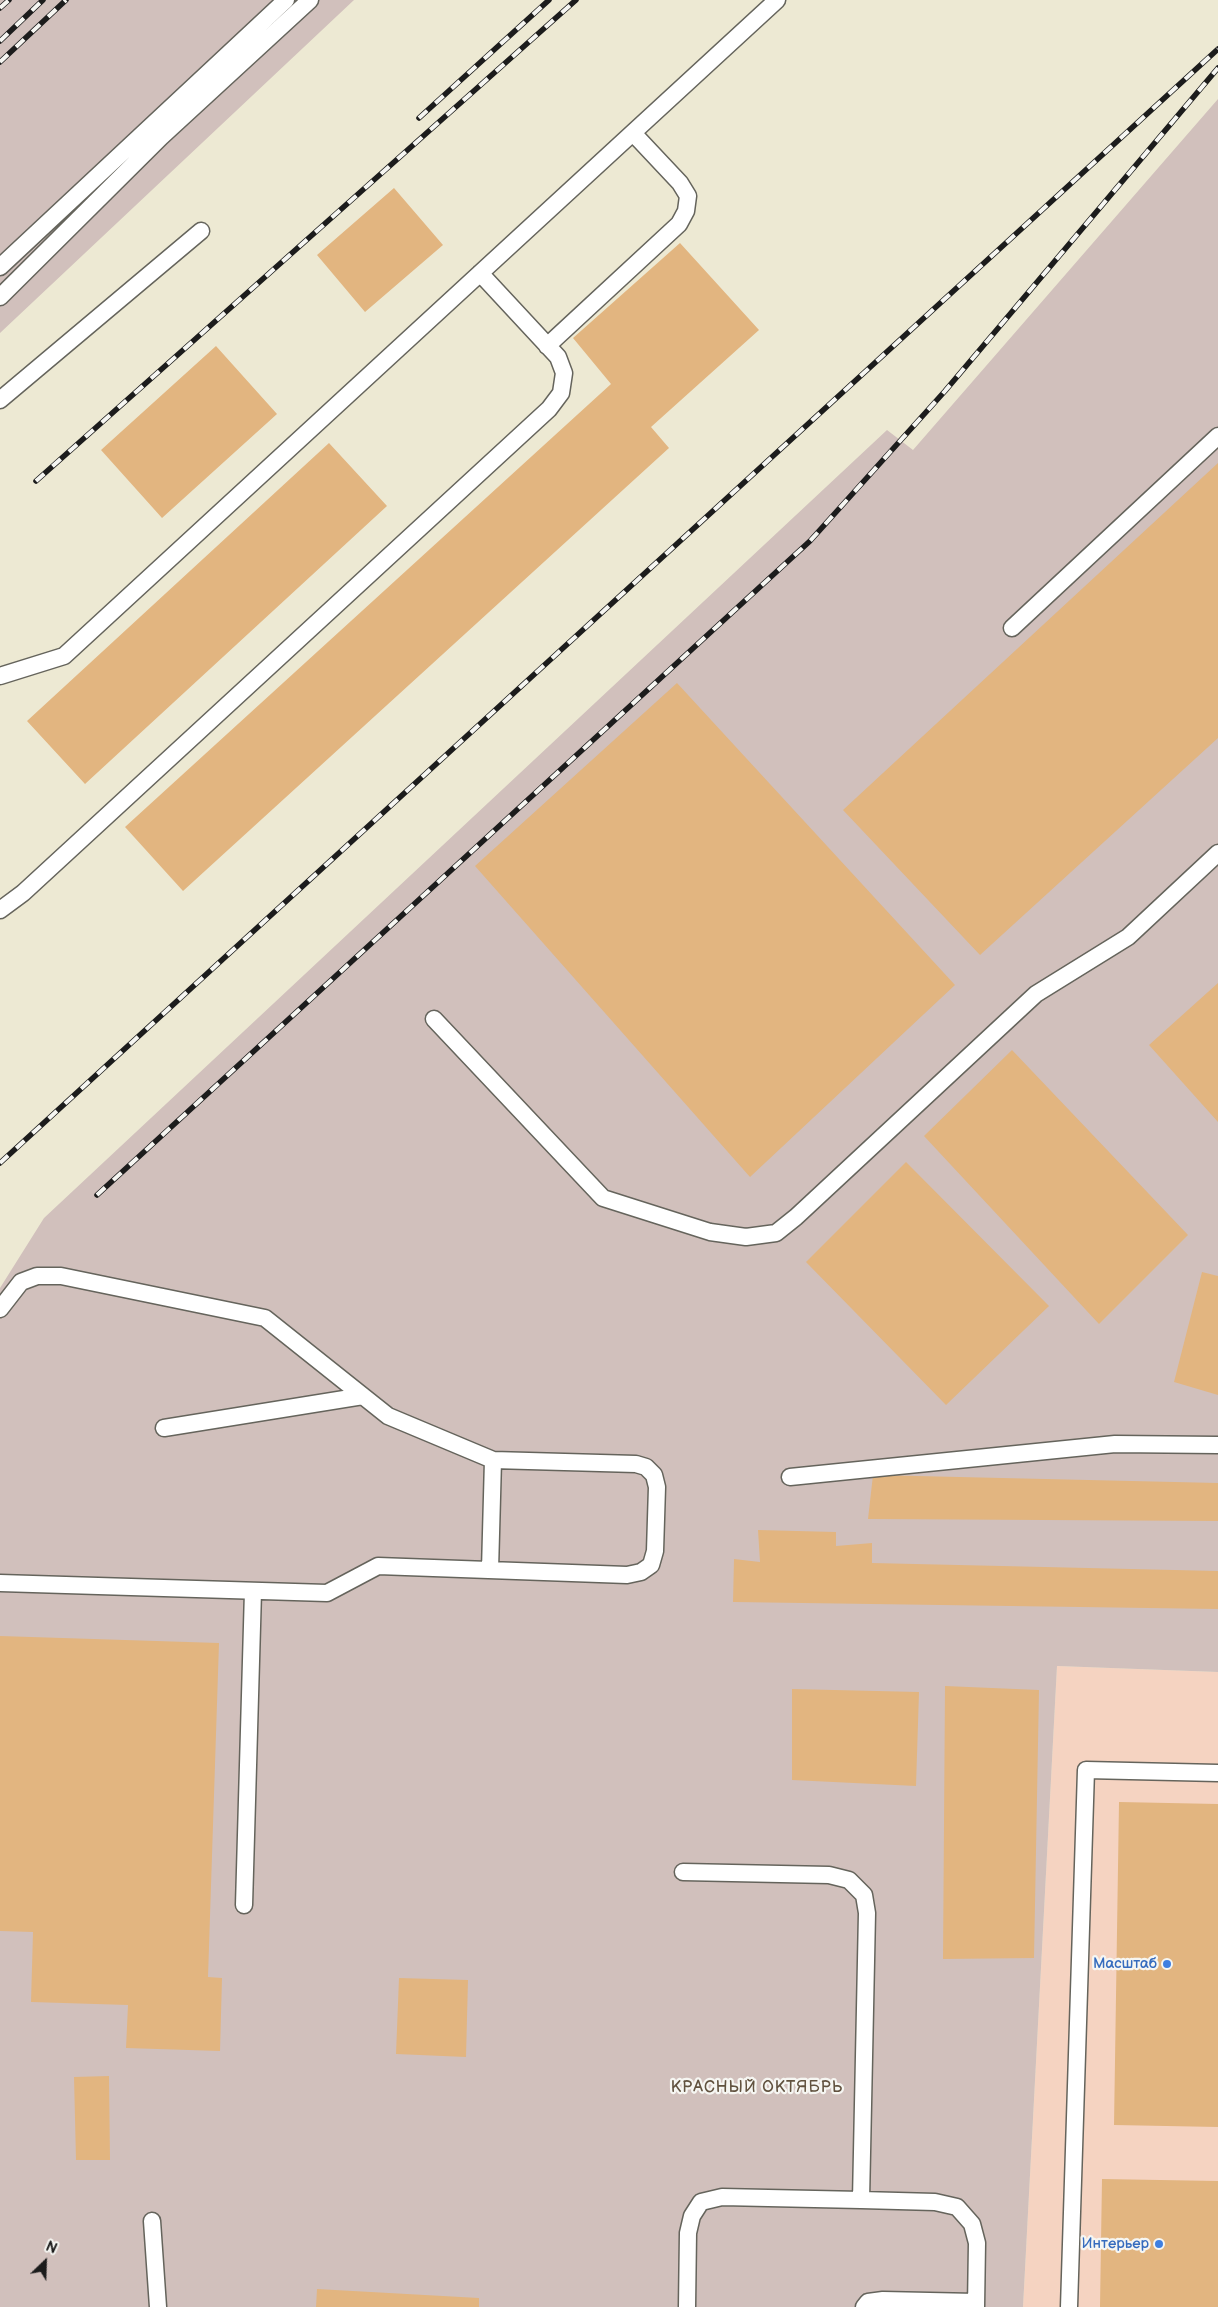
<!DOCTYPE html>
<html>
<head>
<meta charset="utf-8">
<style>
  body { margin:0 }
  #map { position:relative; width:1218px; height:2307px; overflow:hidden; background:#ede9d3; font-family:"Balsamiq Sans",sans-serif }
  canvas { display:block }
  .north { position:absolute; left:20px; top:2237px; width:50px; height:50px; -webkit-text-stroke:4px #f6f6f2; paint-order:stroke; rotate:24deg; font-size:14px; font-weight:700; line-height:20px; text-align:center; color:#1c1c1c }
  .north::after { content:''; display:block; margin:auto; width:18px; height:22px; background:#1c1c1c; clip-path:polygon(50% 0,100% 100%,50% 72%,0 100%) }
</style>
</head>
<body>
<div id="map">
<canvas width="1218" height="2307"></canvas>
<div class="north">N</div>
</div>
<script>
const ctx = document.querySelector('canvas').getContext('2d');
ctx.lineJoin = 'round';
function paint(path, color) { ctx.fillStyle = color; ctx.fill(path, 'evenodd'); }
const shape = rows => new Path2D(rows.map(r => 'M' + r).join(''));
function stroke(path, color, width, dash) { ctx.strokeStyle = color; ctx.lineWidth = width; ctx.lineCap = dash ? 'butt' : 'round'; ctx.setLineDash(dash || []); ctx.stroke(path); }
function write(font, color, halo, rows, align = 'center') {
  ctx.font = font + ' "Balsamiq Sans",sans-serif'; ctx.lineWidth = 4.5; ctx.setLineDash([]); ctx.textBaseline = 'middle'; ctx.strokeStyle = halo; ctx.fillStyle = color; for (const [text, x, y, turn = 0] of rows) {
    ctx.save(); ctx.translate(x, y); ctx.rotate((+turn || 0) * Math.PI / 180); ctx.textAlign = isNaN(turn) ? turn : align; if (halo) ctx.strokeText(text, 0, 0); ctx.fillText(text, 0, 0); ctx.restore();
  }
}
paint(shape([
  [1057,1666,1218,1672,1218,2307,1023,2307]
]), '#f5d3c1');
paint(shape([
  [0,0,354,0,0,333],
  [1218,99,1218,1672,1057,1666,1023,2307,0,2307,0,1288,44,1218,887,430,913,450]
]), '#d1c0bc');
paint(shape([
  [394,188,443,245,365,312,317,255],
  [680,243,759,330,651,427,669,448,183,891,125,827,611,384,573,338],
  [216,346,277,414,162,518,101,450],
  [329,443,387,506,85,784,27,721],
  [1218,463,1218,738,980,955,843,810],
  [677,683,955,985,750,1177,475,866],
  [1218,983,1218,1122,1149,1045],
  [1012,1050,1188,1235,1099,1324,924,1136],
  [906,1162,1049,1306,946,1405,806,1262],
  [1202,1272,1218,1276,1218,1395,1174,1382],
  [873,1475,1218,1483,1218,1521,868,1519],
  [758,1530,836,1532,836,1546,872,1543,872,1563,1218,1571,1218,1609,733,1602,734,1559,760,1562],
  [0,1636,219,1643,208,1977,222,1978,220,2051,126,2048,128,2005,31,2002,33,1932,0,1931],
  [945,1686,1039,1690,1034,1958,943,1959],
  [792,1689,919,1692,916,1786,792,1780],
  [1119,1802,1218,1804,1218,2127,1114,2125],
  [399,1978,468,1980,466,2057,396,2054],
  [109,2076,110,2160,76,2160,74,2077],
  [1102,2179,1218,2181,1218,2307,1100,2307],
  [317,2289,479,2298,479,2307,316,2307]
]), '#e2b580');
const lane = shape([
  [0,267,286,0],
  [0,297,161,137,310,0],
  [547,346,679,224,686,211,688,196,680,183,633,133],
  [0,400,201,231],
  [1012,628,1218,436],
  [0,676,64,656,777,0],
  [0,910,23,893,549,409,561,393,564,373,558,357,480,273],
  [434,1019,603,1198,710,1232,746,1237,776,1233,796,1217,1036,994,1128,937,1218,853],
  [0,1309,21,1282,37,1276,61,1276,265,1318,388,1416,493,1460,636,1464,646,1467,654,1475,657,1487,655,1551,651,1565,641,1572,627,1575,378,1566,327,1593,0,1583],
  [164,1428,363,1396],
  [790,1477,1115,1444,1218,1445],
  [490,1570,493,1460],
  [683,1872,829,1875,849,1880,864,1895,867,1913,861,2200,935,2202,957,2207,972,2224,977,2243,976,2307],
  [244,1905,253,1591],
  [152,2221,158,2307],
  [687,2307,688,2233,692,2216,701,2202,722,2197,861,2200],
  [864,2307,868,2302,883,2300,976,2302],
  [1069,2307,1086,1770,1218,1773]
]);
stroke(lane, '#65645c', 19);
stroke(lane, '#fff', 16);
const rail = shape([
  [0,8,9,0],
  [0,41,43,0],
  [0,62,66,0],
  [419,118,549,0],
  [36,481,576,0],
  [0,1163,1218,49],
  [97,1195,810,541,945,391,1218,68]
]);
stroke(rail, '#1c1c1c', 5.5);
stroke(rail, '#f6f6f2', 4, [11]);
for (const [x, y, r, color] of [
  [1167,1964,5,"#3f7fe0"],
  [1159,2244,5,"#3f7fe0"]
]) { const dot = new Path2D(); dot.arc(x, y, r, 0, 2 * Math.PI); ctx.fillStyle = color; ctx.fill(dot); stroke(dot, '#f6f6f2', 2); }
write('15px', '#366cbe', '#f6f6f2', [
  ["Масштаб",1157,1964],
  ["Интерьер",1149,2244]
], 'right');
ctx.letterSpacing = '1px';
write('16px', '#61523f', '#f6f6f2', [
  ["КРАСНЫЙ ОКТЯБРЬ",757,2088]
]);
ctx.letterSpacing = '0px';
</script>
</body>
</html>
